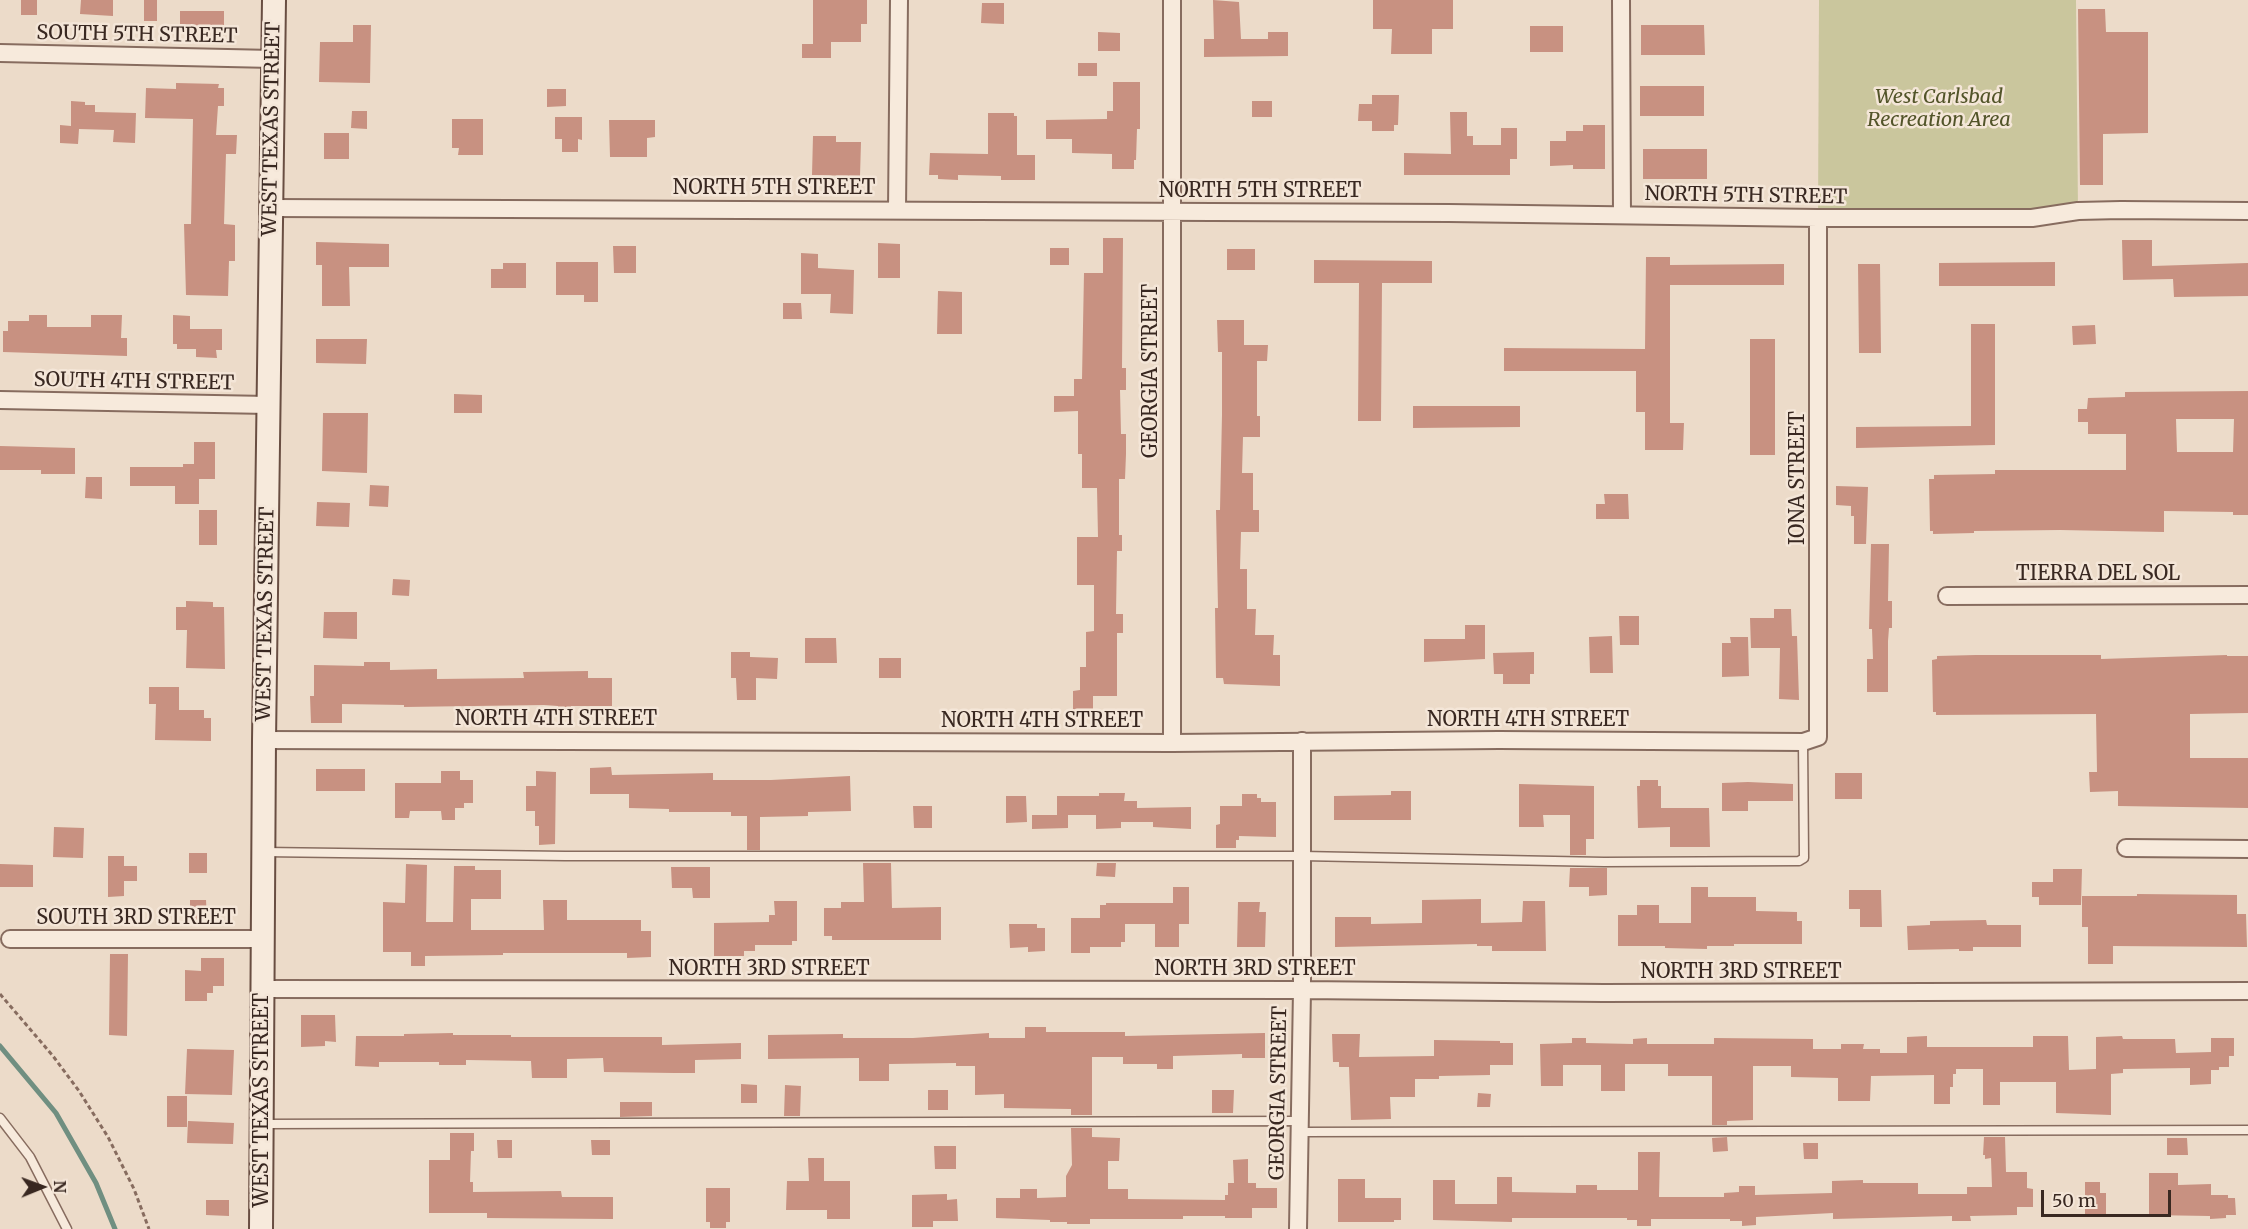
<!DOCTYPE html>
<html>
<head>
<meta charset="utf-8">
<style>
  body { margin:0 }
  #map { position:relative; width:2248px; height:1229px; overflow:hidden; background:#ecdbc9; font-family:Merriweather,serif }
  canvas { display:block }
  .north { position:absolute; left:12px; top:1157px; width:60px; height:60px; -webkit-text-stroke:4px #f4e6d8; paint-order:stroke; rotate:89deg; font-size:16px; font-weight:700; line-height:24px; text-align:center; color:#392821 }
  .north::after { content:''; display:block; margin:auto; width:21px; height:27px; background:#392821; clip-path:polygon(50% 0,100% 100%,50% 72%,0 100%) }
  .scale { position:absolute; left:2041px; top:1190px; width:130px; height:27px; box-sizing:border-box; border:3px solid #392821; border-top:0; padding-left:8px; font-size:18px; line-height:21px; white-space:nowrap; color:#392821; -webkit-text-stroke:4px #f4e6d8; paint-order:stroke }
</style>
</head>
<body>
<div id="map">
<canvas width="2248" height="1229"></canvas>
<div class="north">N</div>
<div class="scale">50 m</div>
</div>
<script>
const ctx = document.querySelector('canvas').getContext('2d');
ctx.lineJoin = 'round';
function paint(path, color) { ctx.fillStyle = color; ctx.fill(path, 'evenodd'); }
const shape = rows => new Path2D(rows.map(r => 'M' + r).join(''));
function stroke(path, color, width, dash) { ctx.strokeStyle = color; ctx.lineWidth = width; ctx.lineCap = dash ? 'butt' : 'round'; ctx.setLineDash(dash || []); ctx.stroke(path); }
function write(font, color, halo, rows, align = 'center') {
  ctx.font = font + ' Merriweather,serif'; ctx.lineWidth = 5; ctx.setLineDash([]); ctx.textBaseline = 'middle'; ctx.strokeStyle = halo; ctx.fillStyle = color; for (const [text, x, y, turn = 0] of rows) {
    ctx.save(); ctx.translate(x, y); ctx.rotate((+turn || 0) * Math.PI / 180); ctx.textAlign = isNaN(turn) ? turn : align; if (halo) ctx.strokeText(text, 0, 0); ctx.fillText(text, 0, 0); ctx.restore();
  }
}
paint(shape([
  [1819,0,2076,0,2078,211,1818,218]
]), '#cac69d');
stroke(shape([
  [0,1046,56,1113,96,1183,115,1229]
]), '#708f81', 5);
paint(shape([
  [21,0,37,0,37,15,21,15],
  [81,0,113,0,113,16,80,14],
  [144,0,157,0,157,21,144,21],
  [813,0,867,0,867,24,861,24,861,42,831,42,831,58,802,58,802,44,813,44],
  [1213,0,1239,2,1241,39,1268,39,1268,32,1288,32,1288,56,1204,57,1204,39,1214,39],
  [1373,0,1453,0,1453,29,1432,29,1432,54,1391,54,1392,29,1373,29],
  [982,3,1004,3,1004,24,981,23],
  [2078,9,2105,9,2106,32,2148,32,2148,133,2103,134,2103,185,2080,185],
  [180,11,224,11,224,29,180,29],
  [353,25,371,25,370,83,319,82,320,42,353,42],
  [1641,25,1704,25,1705,55,1641,55],
  [1530,26,1563,26,1563,52,1530,52],
  [1098,32,1120,33,1120,51,1098,51],
  [1078,63,1097,63,1097,76,1078,76],
  [1113,82,1140,82,1140,129,1137,129,1136,160,1134,160,1134,169,1112,169,1112,154,1072,153,1072,139,1046,139,1046,120,1107,119,1107,111,1113,111],
  [176,83,219,84,218,88,224,88,224,106,218,106,216,135,237,135,236,154,226,154,224,224,235,225,235,261,229,261,228,296,186,295,184,224,191,224,193,119,145,118,146,88,176,89],
  [1640,86,1704,86,1704,116,1640,116],
  [547,89,566,89,566,106,547,107],
  [1372,95,1399,95,1398,125,1394,125,1394,131,1372,131,1372,121,1358,121,1359,104,1372,104],
  [71,101,85,102,85,105,95,105,95,112,136,113,135,143,113,142,114,130,79,129,78,144,60,143,60,125,71,126],
  [1252,101,1272,101,1272,117,1252,117],
  [352,111,367,111,367,129,351,128],
  [1450,112,1467,112,1467,136,1473,136,1473,145,1501,145,1501,128,1517,128,1517,159,1510,159,1510,175,1404,175,1404,153,1451,154],
  [988,113,1014,113,1014,116,1017,116,1017,155,1035,155,1035,180,1001,180,1001,176,958,175,958,180,938,179,938,175,929,175,930,153,988,154],
  [555,117,582,117,582,140,578,139,578,152,562,152,562,139,555,139],
  [452,119,483,119,483,155,458,155,459,148,452,148],
  [609,120,655,120,655,137,647,138,647,157,610,157],
  [1583,125,1605,125,1605,169,1573,169,1573,165,1550,166,1550,141,1566,141,1566,131,1583,131],
  [324,133,349,133,349,159,324,159],
  [813,136,836,136,836,142,861,142,860,176,812,175],
  [1643,149,1707,149,1707,179,1643,179],
  [1103,238,1123,238,1122,368,1126,368,1126,390,1120,390,1121,434,1126,434,1126,454,1125,479,1119,479,1119,535,1122,535,1122,551,1117,551,1116,614,1123,614,1123,633,1117,633,1117,696,1093,696,1093,717,1073,716,1073,691,1080,690,1080,667,1086,667,1086,632,1094,631,1094,585,1077,585,1077,537,1098,537,1097,488,1082,488,1082,454,1078,454,1078,411,1054,412,1054,396,1074,396,1074,379,1082,379,1084,273,1103,273],
  [2122,240,2152,240,2152,266,2248,263,2248,296,2174,297,2173,279,2123,280],
  [316,242,389,244,389,267,349,267,350,306,322,306,322,265,316,265],
  [878,243,900,244,900,278,878,278],
  [613,246,636,246,636,273,614,273],
  [1050,248,1069,248,1069,265,1050,265],
  [1227,249,1255,249,1255,270,1227,270],
  [801,253,818,254,818,268,854,270,853,314,830,313,831,294,801,294],
  [1646,257,1670,257,1670,265,1784,264,1784,285,1670,285,1670,423,1684,423,1683,450,1645,450,1645,412,1636,412,1636,371,1504,371,1504,348,1645,349],
  [1314,260,1432,261,1432,283,1382,283,1381,421,1358,421,1359,283,1314,283],
  [556,262,598,262,598,302,584,302,584,295,556,295],
  [2055,262,2055,286,1939,286,1939,263],
  [503,263,526,263,526,288,491,288,491,269,503,269],
  [1858,264,1880,264,1881,353,1859,353],
  [938,291,962,292,962,334,937,334],
  [783,303,801,303,802,319,783,319],
  [29,315,47,315,47,327,91,327,91,315,122,315,121,338,127,338,127,356,3,352,3,331,8,331,8,321,29,321],
  [173,315,190,316,190,329,222,329,222,350,216,350,217,358,196,357,196,349,177,349,177,344,173,344],
  [1217,320,1244,320,1244,345,1268,345,1267,361,1257,361,1257,416,1260,416,1260,437,1243,437,1242,473,1253,473,1253,510,1259,510,1259,532,1241,532,1240,569,1247,569,1247,609,1256,609,1255,635,1274,635,1273,655,1280,655,1280,686,1224,684,1223,678,1216,678,1215,608,1218,608,1216,510,1220,510,1222,415,1222,352,1218,352],
  [1971,324,1995,324,1995,445,1856,448,1856,427,1971,426],
  [2095,325,2096,344,2073,345,2072,326],
  [316,339,367,339,366,364,316,363],
  [1750,339,1775,339,1775,455,1750,455],
  [2248,391,2248,515,2233,515,2233,512,2164,511,2164,532,2060,530,1974,531,1974,533,1933,534,1933,531,1930,531,1929,479,1934,479,1934,475,1995,474,1995,470,2126,470,2126,434,2088,434,2088,422,2078,422,2078,409,2087,409,2088,398,2125,397,2125,392],
  [2176,419,2234,419,2233,452,2177,452],
  [454,394,482,395,482,413,454,413],
  [1413,406,1520,406,1520,427,1413,428],
  [323,413,368,413,367,473,322,471],
  [194,442,215,442,215,479,199,479,199,504,175,504,175,486,130,486,130,467,183,467,183,464,194,464],
  [0,446,75,448,75,474,41,474,41,470,0,470],
  [86,477,102,477,102,499,85,498],
  [370,485,389,486,388,507,369,506],
  [1836,486,1868,487,1866,544,1854,544,1854,516,1851,516,1851,506,1836,505],
  [1604,494,1628,494,1629,519,1596,519,1596,504,1605,504],
  [317,502,350,503,349,527,316,526],
  [199,510,217,510,217,545,199,545],
  [1871,544,1889,544,1888,601,1892,601,1892,628,1889,628,1888,641,1888,692,1867,692,1867,659,1873,659,1872,629,1869,629],
  [393,579,410,580,409,596,392,595],
  [186,601,213,602,213,607,224,607,225,669,186,668,187,630,176,630,176,607,186,607],
  [1774,609,1791,609,1792,636,1797,636,1799,700,1779,699,1780,648,1751,648,1750,618,1774,618],
  [324,612,357,612,357,639,323,638],
  [1619,616,1639,616,1639,645,1620,645],
  [1465,625,1485,625,1485,659,1424,662,1424,639,1465,639],
  [1612,636,1613,673,1590,673,1589,637],
  [1730,637,1748,637,1749,676,1722,677,1722,643,1731,643],
  [805,638,836,638,837,663,805,663],
  [731,652,750,652,750,657,778,658,777,679,756,678,756,700,737,700,736,678,731,678],
  [1534,652,1534,674,1530,674,1530,684,1503,684,1503,674,1494,674,1493,653],
  [1976,655,2101,655,2101,659,2227,655,2227,656,2248,656,2248,713,2190,714,2190,758,2248,758,2248,808,2118,806,2118,791,2090,792,2089,772,2097,772,2096,714,1936,715,1936,712,1933,712,1932,660,1937,659,1937,656],
  [879,658,901,658,901,678,879,678],
  [364,662,390,662,390,670,437,669,437,679,524,678,523,672,588,671,588,678,612,678,612,706,571,706,571,711,558,711,558,706,544,705,404,707,404,705,342,704,342,723,311,723,310,696,314,696,314,665,364,666],
  [149,687,179,687,179,710,204,710,204,718,211,718,211,741,155,740,156,704,149,704],
  [611,767,612,775,713,773,713,780,771,780,850,776,851,811,808,812,808,816,760,817,760,850,747,850,747,816,731,816,731,812,669,812,669,809,629,808,629,794,590,794,590,768],
  [316,769,365,769,365,791,316,791],
  [441,771,460,771,460,780,473,780,473,803,464,803,464,808,455,808,455,820,442,820,441,811,410,811,409,818,395,818,395,783,441,783],
  [536,771,556,772,555,844,539,845,539,826,535,826,535,811,526,811,526,786,536,786],
  [1835,773,1862,773,1862,799,1835,799],
  [1640,780,1658,780,1658,786,1661,786,1661,808,1709,808,1710,847,1670,847,1670,827,1638,828,1637,786,1640,786],
  [1748,782,1793,784,1793,801,1748,801,1748,811,1722,811,1722,783],
  [1519,784,1594,786,1594,839,1586,839,1586,855,1570,855,1570,815,1543,815,1544,827,1519,827],
  [1391,791,1411,791,1411,820,1334,820,1334,796,1391,795],
  [1099,793,1125,793,1124,801,1137,801,1137,808,1191,807,1191,829,1153,827,1153,822,1121,822,1121,828,1096,829,1096,815,1068,815,1068,828,1032,829,1032,815,1057,815,1057,796,1099,796],
  [1242,794,1257,794,1257,798,1261,798,1261,802,1276,802,1276,837,1239,836,1239,840,1236,840,1236,848,1216,848,1216,825,1220,824,1220,806,1242,806],
  [1006,796,1026,796,1027,822,1006,823],
  [913,806,932,806,932,828,914,828],
  [54,827,84,828,83,858,53,857],
  [189,853,207,853,207,873,189,873],
  [108,856,124,856,124,866,137,866,137,881,124,881,124,896,108,897],
  [863,863,891,863,892,908,941,907,941,940,832,940,832,936,824,936,824,908,841,908,841,902,864,902],
  [1097,863,1116,863,1115,877,1096,876],
  [0,864,33,865,33,887,0,887],
  [406,864,427,865,426,922,453,922,454,866,475,866,475,870,501,870,501,899,471,899,471,930,544,930,543,900,567,900,567,920,641,920,641,931,651,931,651,957,627,958,627,953,503,953,503,955,425,956,425,966,411,966,411,952,383,952,383,902,405,903],
  [671,867,710,867,710,898,693,898,692,888,672,888],
  [1570,868,1607,868,1607,895,1589,896,1589,887,1569,887],
  [2053,869,2082,869,2081,905,2039,905,2039,897,2032,897,2032,882,2053,882],
  [1173,887,1189,887,1189,924,1179,924,1179,947,1155,947,1155,924,1125,924,1125,942,1121,942,1121,947,1090,947,1090,953,1071,953,1071,918,1100,918,1100,905,1106,905,1106,903,1173,903],
  [1691,887,1708,887,1708,897,1756,897,1756,911,1797,912,1797,921,1802,921,1802,944,1734,944,1734,946,1707,946,1707,949,1665,948,1665,946,1618,946,1618,915,1637,915,1637,905,1659,905,1659,923,1691,923],
  [1849,890,1881,890,1882,927,1860,927,1860,909,1849,909],
  [2137,894,2237,895,2237,914,2246,914,2247,947,2113,946,2113,964,2088,964,2088,927,2082,927,2082,896,2137,896],
  [1481,899,1481,923,1522,922,1523,901,1545,901,1546,951,1492,951,1492,946,1477,946,1477,944,1335,947,1335,917,1371,917,1371,924,1422,923,1422,900],
  [190,900,206,900,207,920,190,920],
  [774,901,797,901,797,941,792,941,792,945,755,945,755,951,744,951,744,956,714,956,714,923,769,922,769,915,775,915],
  [1238,902,1260,902,1259,912,1266,912,1265,947,1237,947],
  [1986,920,1987,925,2021,925,2021,947,1973,947,1973,951,1959,951,1959,949,1908,950,1907,926,1930,925,1930,921],
  [1009,924,1037,924,1037,928,1045,928,1045,951,1028,952,1028,947,1010,948],
  [110,954,128,954,127,1036,109,1035],
  [201,958,224,958,224,986,213,986,213,993,207,993,207,1001,185,1001,185,970,201,971],
  [301,1015,335,1015,336,1042,325,1041,325,1046,301,1047],
  [1025,1027,1046,1027,1046,1032,1125,1032,1125,1036,1265,1033,1265,1058,1242,1058,1242,1054,1173,1056,1173,1069,1157,1069,1157,1064,1123,1064,1123,1057,1092,1057,1092,1115,1071,1115,1071,1109,1004,1108,1004,1094,975,1095,975,1066,956,1066,956,1063,889,1064,889,1081,859,1081,859,1058,768,1059,768,1035,843,1034,843,1038,913,1038,989,1033,989,1038,1025,1038],
  [453,1033,453,1035,511,1035,511,1037,662,1037,662,1045,741,1043,741,1059,695,1060,695,1073,674,1073,604,1072,603,1058,567,1059,567,1078,532,1078,531,1061,466,1060,466,1065,439,1065,439,1062,379,1062,379,1067,355,1066,356,1036,404,1036,404,1034],
  [1332,1034,1360,1034,1359,1057,1434,1056,1434,1040,1500,1041,1500,1043,1513,1043,1513,1065,1490,1065,1490,1075,1439,1076,1439,1079,1415,1079,1415,1097,1390,1097,1391,1119,1351,1120,1349,1067,1339,1067,1339,1062,1333,1062],
  [1927,1036,1927,1047,2033,1047,2033,1036,2068,1036,2069,1070,2096,1069,2096,1037,2122,1036,2123,1039,2175,1039,2176,1053,2211,1052,2211,1038,2234,1038,2234,1056,2229,1056,2229,1067,2219,1067,2219,1070,2211,1070,2211,1084,2190,1085,2190,1068,2123,1069,2123,1073,2111,1074,2111,1115,2056,1113,2056,1082,2000,1082,2000,1105,1983,1105,1983,1069,1956,1069,1956,1074,1953,1074,1953,1087,1950,1087,1950,1104,1934,1104,1934,1075,1871,1076,1870,1101,1838,1101,1838,1078,1791,1077,1791,1066,1753,1066,1753,1120,1727,1121,1727,1125,1712,1125,1712,1076,1668,1076,1668,1064,1625,1064,1625,1091,1601,1091,1601,1065,1563,1065,1563,1086,1541,1086,1540,1044,1572,1043,1572,1038,1586,1038,1586,1043,1633,1044,1633,1039,1647,1038,1647,1044,1714,1044,1714,1038,1813,1039,1813,1049,1841,1049,1841,1044,1864,1044,1863,1049,1880,1049,1880,1053,1907,1053,1907,1037],
  [187,1049,234,1050,232,1095,185,1094],
  [741,1084,757,1085,757,1103,741,1103],
  [785,1085,801,1086,800,1116,784,1116],
  [928,1090,948,1090,948,1110,928,1110],
  [1212,1090,1234,1090,1233,1113,1212,1113],
  [1478,1093,1491,1094,1490,1107,1477,1107],
  [167,1096,187,1096,187,1127,167,1127],
  [620,1102,652,1102,652,1116,620,1117],
  [188,1121,234,1123,233,1144,187,1143],
  [1071,1128,1092,1128,1092,1137,1120,1138,1119,1161,1108,1161,1108,1189,1128,1189,1128,1199,1225,1200,1225,1195,1228,1195,1228,1183,1234,1183,1233,1160,1248,1159,1248,1183,1256,1183,1256,1188,1277,1188,1277,1208,1252,1208,1252,1218,1225,1218,1225,1216,1183,1216,1183,1219,1090,1219,1090,1224,1067,1224,1067,1222,1050,1222,1050,1220,996,1218,996,1198,1020,1198,1020,1189,1037,1189,1037,1198,1066,1197,1066,1176,1072,1165],
  [450,1133,474,1133,474,1151,471,1151,470,1182,473,1182,473,1192,561,1191,562,1197,613,1197,613,1219,487,1218,487,1213,429,1213,429,1160,450,1160],
  [1727,1137,1728,1151,1713,1152,1712,1138],
  [1984,1137,2005,1137,2006,1172,2027,1172,2027,1188,2033,1189,2033,1207,2017,1207,2017,1215,1970,1216,1971,1221,1952,1221,1952,1216,1833,1219,1833,1213,1756,1217,1756,1225,1742,1226,1742,1221,1730,1221,1730,1219,1651,1219,1651,1226,1637,1226,1637,1220,1627,1220,1627,1218,1512,1218,1512,1222,1433,1220,1433,1180,1455,1180,1455,1204,1497,1204,1497,1177,1512,1177,1512,1192,1576,1193,1576,1185,1597,1185,1597,1190,1638,1190,1638,1152,1660,1152,1659,1197,1724,1197,1724,1193,1739,1192,1739,1186,1755,1186,1755,1195,1832,1193,1832,1181,1863,1180,1863,1183,1918,1183,1918,1194,1967,1194,1967,1187,1992,1187,1991,1158,1985,1159,1985,1155,1983,1155],
  [2167,1138,2187,1138,2188,1155,2167,1155],
  [497,1140,512,1140,512,1158,498,1158],
  [591,1140,610,1140,610,1155,592,1155],
  [1803,1143,1818,1143,1818,1159,1804,1159],
  [934,1146,956,1146,956,1169,935,1169],
  [808,1158,824,1158,824,1181,850,1181,850,1219,827,1219,827,1210,786,1210,787,1181,809,1181],
  [2149,1173,2178,1173,2178,1185,2211,1184,2211,1195,2228,1195,2228,1198,2235,1198,2236,1215,2226,1215,2226,1218,2210,1219,2210,1216,2149,1215],
  [1338,1179,1365,1179,1365,1198,1401,1198,1401,1220,1394,1220,1394,1222,1338,1222],
  [2085,1182,2100,1182,2100,1193,2106,1193,2106,1216,2085,1216],
  [706,1188,730,1188,730,1222,726,1222,726,1228,710,1228,710,1222,706,1222],
  [947,1194,947,1200,957,1199,958,1221,933,1221,933,1227,912,1227,912,1195],
  [206,1200,229,1200,229,1216,206,1215]
]), '#c89181');
const lane = shape([
  [264,852,565,856,1302,856,1604,862,1799,861,1804,858,1803,742],
  [0,1118,30,1157,67,1229],
  [263,1124,1300,1121],
  [1300,1132,2248,1130]
]);
const street = shape([
  [1621,0,1622,215],
  [0,53,273,59],
  [272,208,1449,213,1818,218,2032,218,2078,211,2121,210,2248,211],
  [897,210,899,0],
  [0,400,268,405],
  [1947,596,2248,595],
  [264,740,1172,743,1499,740,1803,742,1818,737,1818,218],
  [1172,743,1172,0],
  [2126,848,2248,849],
  [10,939,262,939],
  [262,989,1302,990,1604,993,2248,991],
  [1298,1229,1302,990,1302,741]
]);
const secondary = shape([
  [261,1229,264,740,274,0]
]);
stroke(lane, '#876c5f', 11);
stroke(street, '#876c5f', 20);
stroke(secondary, '#694e42', 26);
stroke(shape([
  [0,994,53,1056,79,1091,108,1137,134,1189,149,1229]
]), '#876c5f', 3, [4.5, 3]);
stroke(lane, '#f7eadc', 8);
stroke(street, '#f7eadc', 16);
stroke(secondary, '#f7eadc', 22);
write('20px', '#392821', '#f4e6d8', [
  ["SOUTH 5TH STREET",137,35,1],
  ["WEST TEXAS STREET",272,129,-89],
  ["NORTH 5TH STREET",774,188],
  ["NORTH 5TH STREET",1260,191],
  ["NORTH 5TH STREET",1746,196,1],
  ["GEORGIA STREET",1151,371,-90],
  ["SOUTH 4TH STREET",134,382,1],
  ["IONA STREET",1798,478,-90],
  ["TIERRA DEL SOL",2098,574],
  ["WEST TEXAS STREET",266,614,-89],
  ["NORTH 4TH STREET",556,719],
  ["NORTH 4TH STREET",1528,720],
  ["NORTH 4TH STREET",1042,721],
  ["SOUTH 3RD STREET",136,918],
  ["NORTH 3RD STREET",769,969],
  ["NORTH 3RD STREET",1255,969],
  ["NORTH 3RD STREET",1741,972],
  ["GEORGIA STREET",1279,1093,-89],
  ["WEST TEXAS STREET",262,1100,-90]
]);
write('italic 20px', '#525429', '#f4e6d8', [
  ["West Carlsbad",1939,97],
  ["Recreation Area",1939,120]
]);
</script>
</body>
</html>
